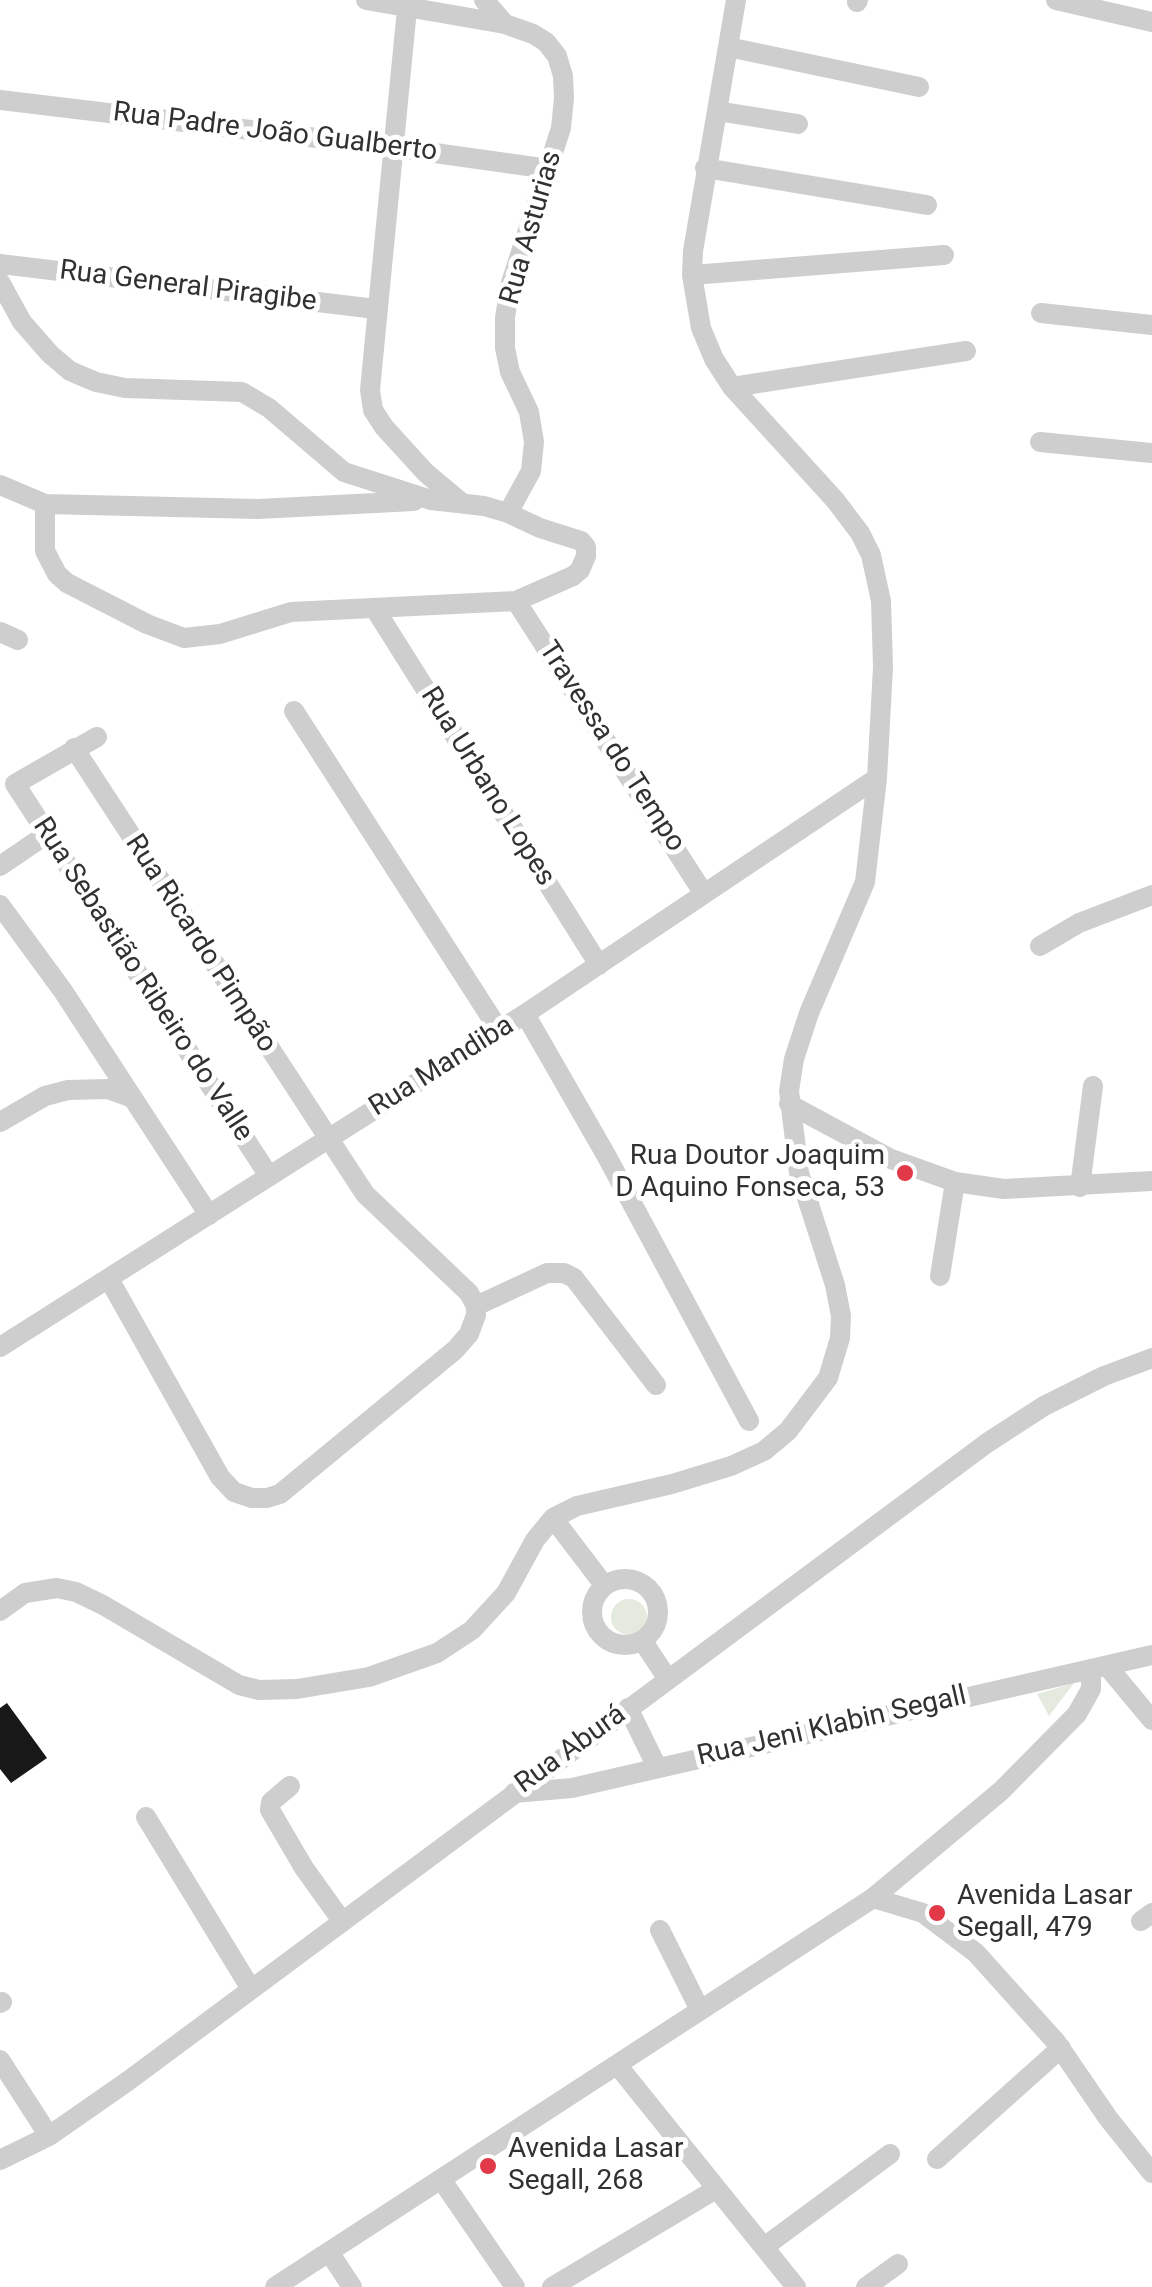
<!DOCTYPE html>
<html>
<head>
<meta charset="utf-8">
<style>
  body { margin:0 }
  canvas { display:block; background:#fff }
</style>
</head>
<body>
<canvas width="1152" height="2287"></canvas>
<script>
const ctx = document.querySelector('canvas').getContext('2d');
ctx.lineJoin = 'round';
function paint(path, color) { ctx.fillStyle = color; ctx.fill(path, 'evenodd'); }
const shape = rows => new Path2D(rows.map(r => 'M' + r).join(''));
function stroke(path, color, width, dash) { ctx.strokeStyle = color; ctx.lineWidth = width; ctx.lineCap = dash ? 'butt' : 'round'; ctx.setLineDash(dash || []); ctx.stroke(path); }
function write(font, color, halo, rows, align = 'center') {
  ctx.font = font + ' Roboto,sans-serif'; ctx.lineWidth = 10; ctx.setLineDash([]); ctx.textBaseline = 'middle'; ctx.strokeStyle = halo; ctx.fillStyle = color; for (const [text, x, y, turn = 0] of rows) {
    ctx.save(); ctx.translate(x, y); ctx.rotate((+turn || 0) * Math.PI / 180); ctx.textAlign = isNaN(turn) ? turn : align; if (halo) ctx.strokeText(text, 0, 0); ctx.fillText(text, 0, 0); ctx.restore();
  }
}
paint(shape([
  '611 1617a18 18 0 1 1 36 0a18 18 0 1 1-36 0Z',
  [1074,1683,1049,1716,1037,1694]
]), '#e4eadd');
paint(shape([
  [7,1703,47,1758,11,1783,0,1769,0,1708]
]), '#181818');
stroke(shape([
  [366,0,505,24],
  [484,0,505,24,533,34,546,42,557,56,563,76,564,98,561,128,510,286,505,318,505,348,510,372,529,412,534,442,531,471,508,513],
  [1056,0,1152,22],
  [857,2,858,0],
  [407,9,370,390,373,410,384,427,426,473,462,503],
  [728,47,919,87],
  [0,100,392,147,549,169],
  [717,111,798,124],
  [705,168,927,205],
  [0,264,376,309],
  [692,275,944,255],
  [0,282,22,322,50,354,70,371,96,382,125,388,242,392,269,408,344,472,431,500,484,506,508,513,540,528,581,541,586,547,586,556,580,570,573,576,516,601,291,612,220,634,184,638,147,624,67,583,57,574,45,551,45,504],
  [1041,313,1152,325],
  [732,387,966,351],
  [1040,442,1152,453],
  [0,485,45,504,258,509,414,501],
  [516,601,704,894],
  [375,609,599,965],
  [0,632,18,640],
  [294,711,499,1030],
  [74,748,365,1194,469,1293,476,1306,476,1315,469,1334,455,1350,280,1494,267,1498,252,1498,234,1492,220,1477,109,1279],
  [15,784,269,1176],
  [15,784,97,737],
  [0,866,47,834],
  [0,905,63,991,209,1215],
  [1040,946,1079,923,1152,895],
  [525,1014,606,1155,749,1421],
  [789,1104,891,1159,955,1182,1004,1189,1152,1181],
  [0,1122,45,1096,68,1090,108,1089,133,1098],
  [1080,1187,1093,1086],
  [940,1276,955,1182],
  [476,1306,547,1273,564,1273,574,1278,656,1385],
  [0,1347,525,1014,877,778],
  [553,1518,604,1585],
  '592 1612a33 33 0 1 1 66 0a33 33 0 1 1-66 0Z',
  [0,1611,25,1593,57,1588,76,1592,103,1605,239,1685,259,1690,297,1689,369,1677,437,1653,472,1630,506,1593,535,1540,553,1518,577,1506,672,1484,731,1466,764,1451,788,1431,828,1378,840,1338,841,1316,835,1285,799,1173,789,1091,794,1059,809,1013,865,882,877,778,883,667,881,601,871,555,860,533,835,500,732,387,714,359,701,328,692,275,693,251,736,0],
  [642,1640,667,1678],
  [1107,1666,1152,1720],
  [628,1708,657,1767],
  [290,1786,271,1802,270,1810,304,1868,342,1921],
  [514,1793,572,1788,1152,1655],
  [146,1817,251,1989],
  [873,1898,923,1913,976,1953,1056,2042,1108,2118,1152,2173],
  [1141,1921,1152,1913],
  [660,1930,700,2010],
  [0,2003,2,2002],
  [0,2060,49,2136],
  [618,2066,796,2287],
  [937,2159,1061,2048],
  [0,2160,49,2136,128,2081,987,1443,1044,1406,1104,1376,1152,1358],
  [441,2179,515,2287],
  [764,2247,890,2154],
  [329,2252,352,2287],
  [275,2287,873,1898,1001,1791,1077,1714,1091,1689,1091,1669],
  [552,2287,716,2189],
  [866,2287,898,2264]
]), '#cecece', 20);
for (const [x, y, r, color] of [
  [905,1173,10,"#e23948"],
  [937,1913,10,"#e23948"],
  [488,2166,10,"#e23948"]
]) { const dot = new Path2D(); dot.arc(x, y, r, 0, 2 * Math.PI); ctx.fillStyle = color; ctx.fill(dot); stroke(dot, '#fff', 4); }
write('28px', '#313131', '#fff', [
  ["Rua Padre João Gualberto",275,133,7],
  ["Rua Asturias",532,228,-74],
  ["Rua General Piragibe",188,287,7],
  ["Travessa do Tempo",611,747,57],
  ["Rua Urbano Lopes",487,787,58],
  ["Rua Ricardo Pimpão",200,944,57],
  ["Rua Sebastião Ribeiro do Valle",142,980,57],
  ["Rua Mandiba",442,1067,-32],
  ["Rua Jeni Klabin Segall",832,1727,-13],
  ["Rua Aburá",571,1750,-36]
]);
write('28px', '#313131', '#fff', [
  ["Rua Doutor Joaquim",885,1157,"right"],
  ["D Aquino Fonseca, 53",885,1189,"right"],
  ["Avenida Lasar",957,1897],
  ["Segall, 479",957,1929],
  ["Avenida Lasar",508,2150],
  ["Segall, 268",508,2182]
], 'left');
</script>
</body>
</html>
